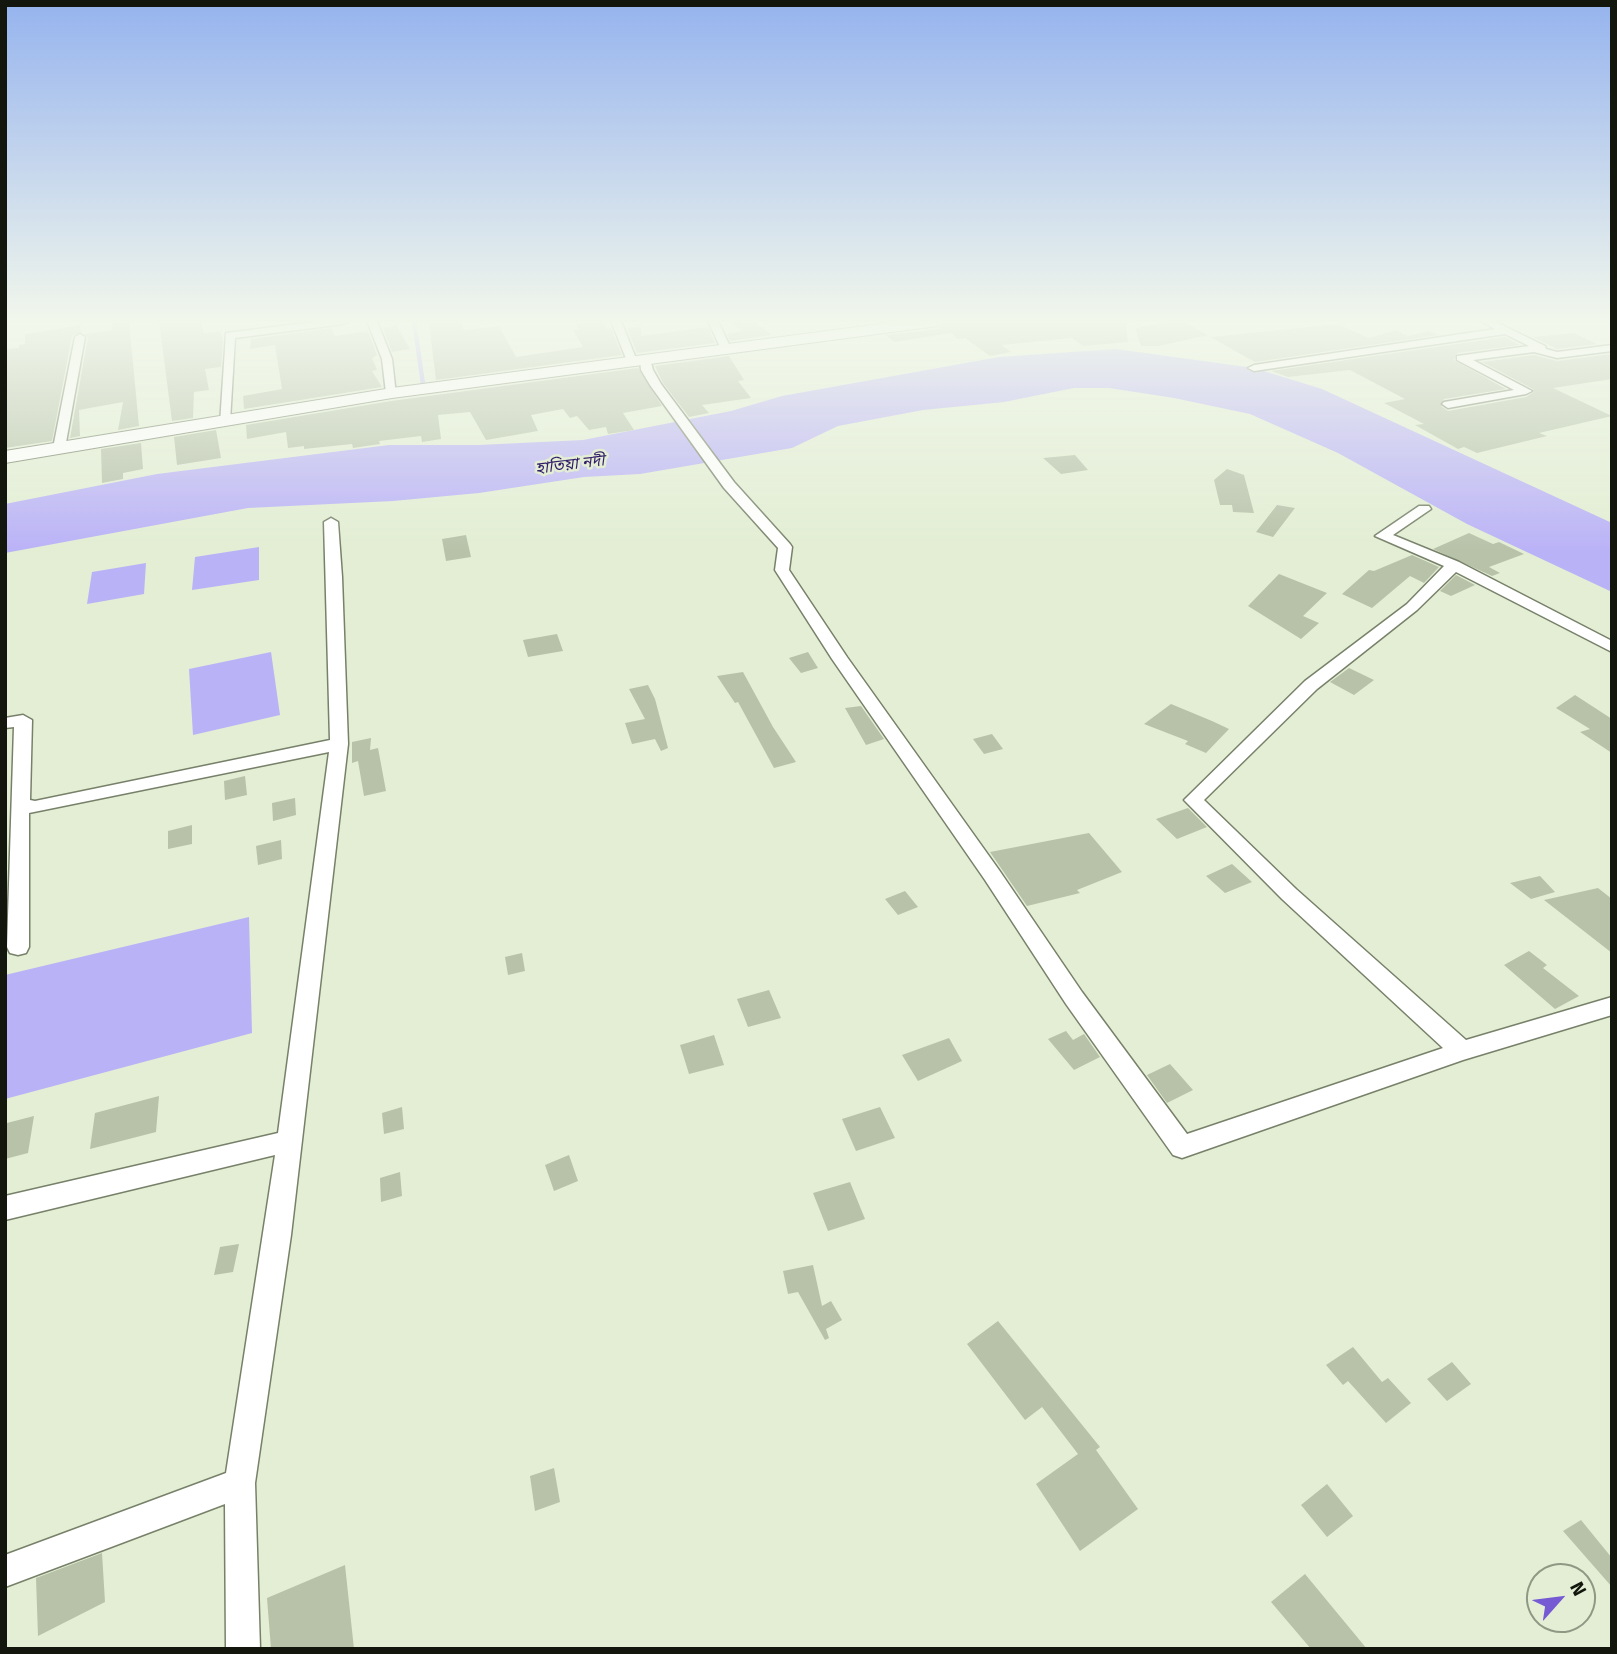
<!DOCTYPE html>
<html>
<head>
<meta charset="utf-8">
<style>
  body { margin:0 }
  #map { position:relative; width:1617px; height:1654px; overflow:hidden; background:#e3eed4; font-family:"Fira Sans",sans-serif }
  canvas { display:block }
  .frame { position:absolute; inset:0; border:7px solid #12160d; pointer-events:none }
  .north { position:absolute; left:1526px; top:1563px; width:70px; height:70px; box-sizing:border-box; background:#e3eed4; border:2px solid #8f9884; border-radius:50%; rotate:62deg; font-size:19px; font-weight:700; line-height:28px; text-align:center; color:#12160d }
  .north::after { content:''; display:block; margin:auto; width:24px; height:32px; background:#755ad4; clip-path:polygon(50% 0,100% 100%,50% 72%,0 100%) }
</style>
</head>
<body>
<div id="map">
<canvas width="1617" height="1654"></canvas>
<div class="frame"></div>
<div class="north">N</div>
</div>
<script>
const ctx = document.querySelector('canvas').getContext('2d');
ctx.lineJoin = 'round';
function paint(path, color) { ctx.fillStyle = color; ctx.fill(path, 'evenodd'); }
const shape = rows => new Path2D(rows.map(r => 'M' + r).join(''));
function stroke(path, color, width, dash) { ctx.strokeStyle = color; ctx.lineWidth = width; ctx.lineCap = dash ? 'butt' : 'round'; ctx.setLineDash(dash || []); ctx.stroke(path); }
function write(font, color, halo, rows, align = 'center') {
  ctx.font = font + ' "Fira Sans","Noto Sans Bengali",sans-serif'; ctx.lineWidth = 5; ctx.setLineDash([]); ctx.textBaseline = 'middle'; ctx.strokeStyle = halo; ctx.fillStyle = color; for (const [text, x, y, turn = 0] of rows) {
    ctx.save(); ctx.translate(x, y); ctx.rotate((+turn || 0) * Math.PI / 180); ctx.textAlign = isNaN(turn) ? turn : align; if (halo) ctx.strokeText(text, 0, 0); ctx.fillText(text, 0, 0); ctx.restore();
  }
}
paint(shape([
  [1116,349,1254,368,1322,389,1612,523,1612,592,1467,524,1338,453,1250,414,1174,398,1109,388,1074,388,1004,402,923,410,838,426,792,448,640,474,584,477,479,493,393,501,248,508,5,553,5,504,157,474,389,445,478,445,583,440,731,411,782,396,999,357],
  [259,547,259,580,192,590,195,557],
  [146,563,144,594,87,604,92,572],
  [271,652,280,715,193,735,189,669],
  [249,917,252,1033,5,1099,5,975]
]), '#bab2f7');
stroke(shape([
  [414,321,423,384]
]), '#bab2f7', 4.5);
paint(shape([
  [113,321,129,321,139,426,118,430,123,402,79,410,80,436,70,438,88,337,85,334,112,330],
  [159,321,201,321,204,333,220,331,223,341,221,367,205,369,209,390,194,392,193,418,172,421],
  [461,321,464,330,499,326,516,357,583,347,573,330,578,329,576,324,603,321,607,329,611,328,622,355,436,380,429,323],
  [735,321,754,321,772,335,730,341,727,334,742,331,733,324],
  [948,321,1126,321,1128,342,1083,346,1072,338,1002,345,1011,352,990,356,965,338,957,339,952,333,894,342,886,335,938,329],
  [1177,321,1183,321,1208,335,1159,346,1141,346,1135,328],
  [1338,324,1369,338,1396,330,1408,336,1429,331,1439,335,1255,362,1210,337],
  [80,325,81,332,72,336,52,441,5,448,5,349,19,348,19,345,25,344,25,334],
  [397,326,410,349,392,352,383,328],
  [641,327,641,336,708,327,715,343,637,353,627,328],
  [331,328,335,336,368,331,377,355,372,358,377,370,372,371,382,387,244,409,243,396,282,389,275,345,250,349,251,339],
  [1574,333,1597,344,1557,349,1533,337],
  [1505,337,1520,345,1457,353,1454,360,1506,389,1444,399,1441,406,1448,411,1526,397,1534,392,1533,389,1482,362,1534,355,1557,361,1612,354,1612,379,1553,388,1612,416,1539,433,1547,436,1477,453,1464,447,1458,449,1415,425,1424,424,1384,403,1405,399,1350,370,1288,377,1271,371],
  [729,356,744,380,738,381,751,398,702,405,709,413,689,417,663,383,655,366],
  [638,368,662,406,623,413,634,430,608,434,606,427,589,430,577,416,570,418,563,409,531,415,538,431,486,440,470,412,438,415,441,439,422,442,421,436,379,441,380,444,353,448,352,444,304,449,304,446,288,448,286,432,247,439,246,425,391,401],
  [216,430,221,458,177,465,174,437],
  [141,443,143,469,123,473,123,479,102,483,101,449],
  [1075,455,1088,470,1061,474,1043,458],
  [1227,469,1244,475,1254,513,1233,512,1232,505,1220,505,1214,480],
  [1277,505,1295,508,1273,537,1256,532],
  [1469,533,1493,544,1499,542,1524,554,1489,567,1500,573,1492,576,1433,549],
  [466,535,471,557,446,561,442,539],
  [1412,555,1439,567,1424,583,1410,576,1372,608,1342,594,1369,570,1374,571],
  [1279,574,1327,593,1303,616,1319,623,1301,639,1248,606],
  [1456,575,1475,585,1451,596,1440,591],
  [557,634,563,651,528,657,523,640],
  [808,652,818,668,801,673,789,658],
  [1349,668,1374,680,1354,695,1330,682],
  [743,672,773,727,796,762,774,768,738,702,735,703,717,676],
  [648,685,655,699,668,748,661,751,655,739,632,744,625,723,645,719,629,689],
  [1575,695,1612,719,1612,753,1580,732,1590,729,1556,708],
  [1171,704,1212,721,1229,729,1206,753,1185,744,1188,741,1144,724],
  [861,706,884,739,866,745,845,708],
  [992,734,1003,749,984,754,973,739],
  [371,738,370,750,378,748,386,791,364,796,358,761,352,763,352,742],
  [245,776,247,795,225,800,224,781],
  [295,798,296,815,273,821,272,803],
  [1188,808,1207,827,1177,839,1156,819],
  [192,825,192,844,168,849,168,831],
  [1089,833,1122,872,1077,890,1080,893,1027,906,990,852],
  [281,840,282,859,258,865,256,846],
  [1232,864,1252,882,1225,893,1206,876],
  [1540,876,1555,892,1531,899,1510,883],
  [1598,888,1612,899,1612,953,1544,900],
  [905,891,918,907,898,915,885,899],
  [1529,951,1547,965,1543,968,1579,996,1555,1009,1504,965],
  [522,953,525,971,508,975,505,957],
  [769,990,781,1018,748,1027,737,999],
  [1066,1031,1073,1040,1084,1034,1100,1057,1074,1070,1048,1039],
  [714,1035,724,1065,689,1074,680,1045],
  [949,1038,962,1061,918,1081,902,1055],
  [1170,1064,1193,1090,1167,1103,1147,1075],
  [159,1096,156,1132,90,1149,95,1113],
  [402,1107,404,1129,384,1134,382,1113],
  [880,1107,895,1138,856,1151,842,1119],
  [34,1116,28,1153,5,1159,7,1123],
  [569,1155,578,1181,554,1191,545,1165],
  [400,1172,402,1196,381,1202,380,1178],
  [850,1182,865,1219,828,1231,813,1193],
  [239,1244,233,1272,214,1275,220,1247],
  [813,1265,822,1306,831,1301,842,1320,826,1329,829,1338,825,1340,798,1292,788,1294,783,1271],
  [998,1321,1100,1447,1096,1450,1138,1509,1080,1551,1036,1484,1078,1454,1042,1407,1025,1420,967,1344],
  [1353,1347,1382,1382,1388,1378,1411,1403,1386,1423,1348,1381,1343,1385,1326,1365],
  [1452,1362,1471,1384,1447,1401,1427,1379],
  [554,1468,560,1502,535,1511,530,1476],
  [1327,1484,1353,1516,1327,1537,1301,1505],
  [1581,1520,1612,1558,1612,1587,1563,1531],
  [102,1553,105,1602,38,1636,36,1578],
  [345,1565,354,1649,271,1649,267,1598],
  [1305,1574,1367,1649,1311,1649,1271,1602]
]), '#b7c2a9');
const street = shape([
  [320,321,349,321,344,324,235,338,230,421,220,424,226,333,320,321],
  [367,321,377,321,392,359,396,395,386,393,382,359,367,321],
  [611,321,621,321,637,361,636,363,627,361,611,321],
  [708,321,718,321,731,349,730,351,722,351,708,321],
  [1481,321,1494,321,1545,346,1546,349,1557,352,1612,345,1612,351,1557,358,1534,352,1473,360,1532,391,1526,394,1448,408,1442,404,1444,402,1514,390,1457,360,1457,356,1529,346,1505,334,1254,371,1248,368,1254,365,1495,329,1481,321],
  [80,334,85,337,65,448,59,452,53,448,75,337,80,334],
  [645,356,650,359,653,370,661,384,734,482,790,544,792,547,789,570,847,657,999,870,1082,992,1187,1134,1443,1048,1282,899,1184,800,1305,681,1407,604,1444,566,1375,536,1419,506,1429,506,1431,509,1393,535,1459,562,1612,641,1612,652,1456,572,1417,610,1317,689,1204,800,1296,889,1466,1040,1612,997,1612,1015,1463,1060,1182,1158,1173,1155,1066,1004,985,880,832,659,775,570,778,548,724,488,650,385,641,370,640,359,645,356],
  [331,518,338,522,342,577,348,744,291,1235,255,1483,260,1649,226,1649,225,1504,5,1587,5,1555,226,1473,275,1155,5,1220,5,1196,278,1133,329,752,29,813,29,947,26,953,18,955,10,953,7,947,14,727,5,728,5,718,23,715,32,720,30,800,35,801,330,740,324,522,331,518]
]);
const primary = shape([
  [903,321,946,321,938,326,392,398,5,463,5,451,392,388,903,321]
]);
stroke(street, '#778169', 3);
stroke(primary, '#778169', 2);
paint(street, '#fff');
paint(primary, '#fff');
const sky = ctx.createLinearGradient(0, 0, 0, 552);
sky.addColorStop(0, '#95b3ee');
sky.addColorStop(0.58, '#f2f7ec');
sky.addColorStop(1, '#f2f7ec00');
ctx.fillStyle = sky;
ctx.fillRect(0, 0, 1617, 552);
write('italic 16px', '#321c69', '#e3eed4', [
  ["হাতিয়া নদী",570,465,-7]
]);
</script>
</body>
</html>
